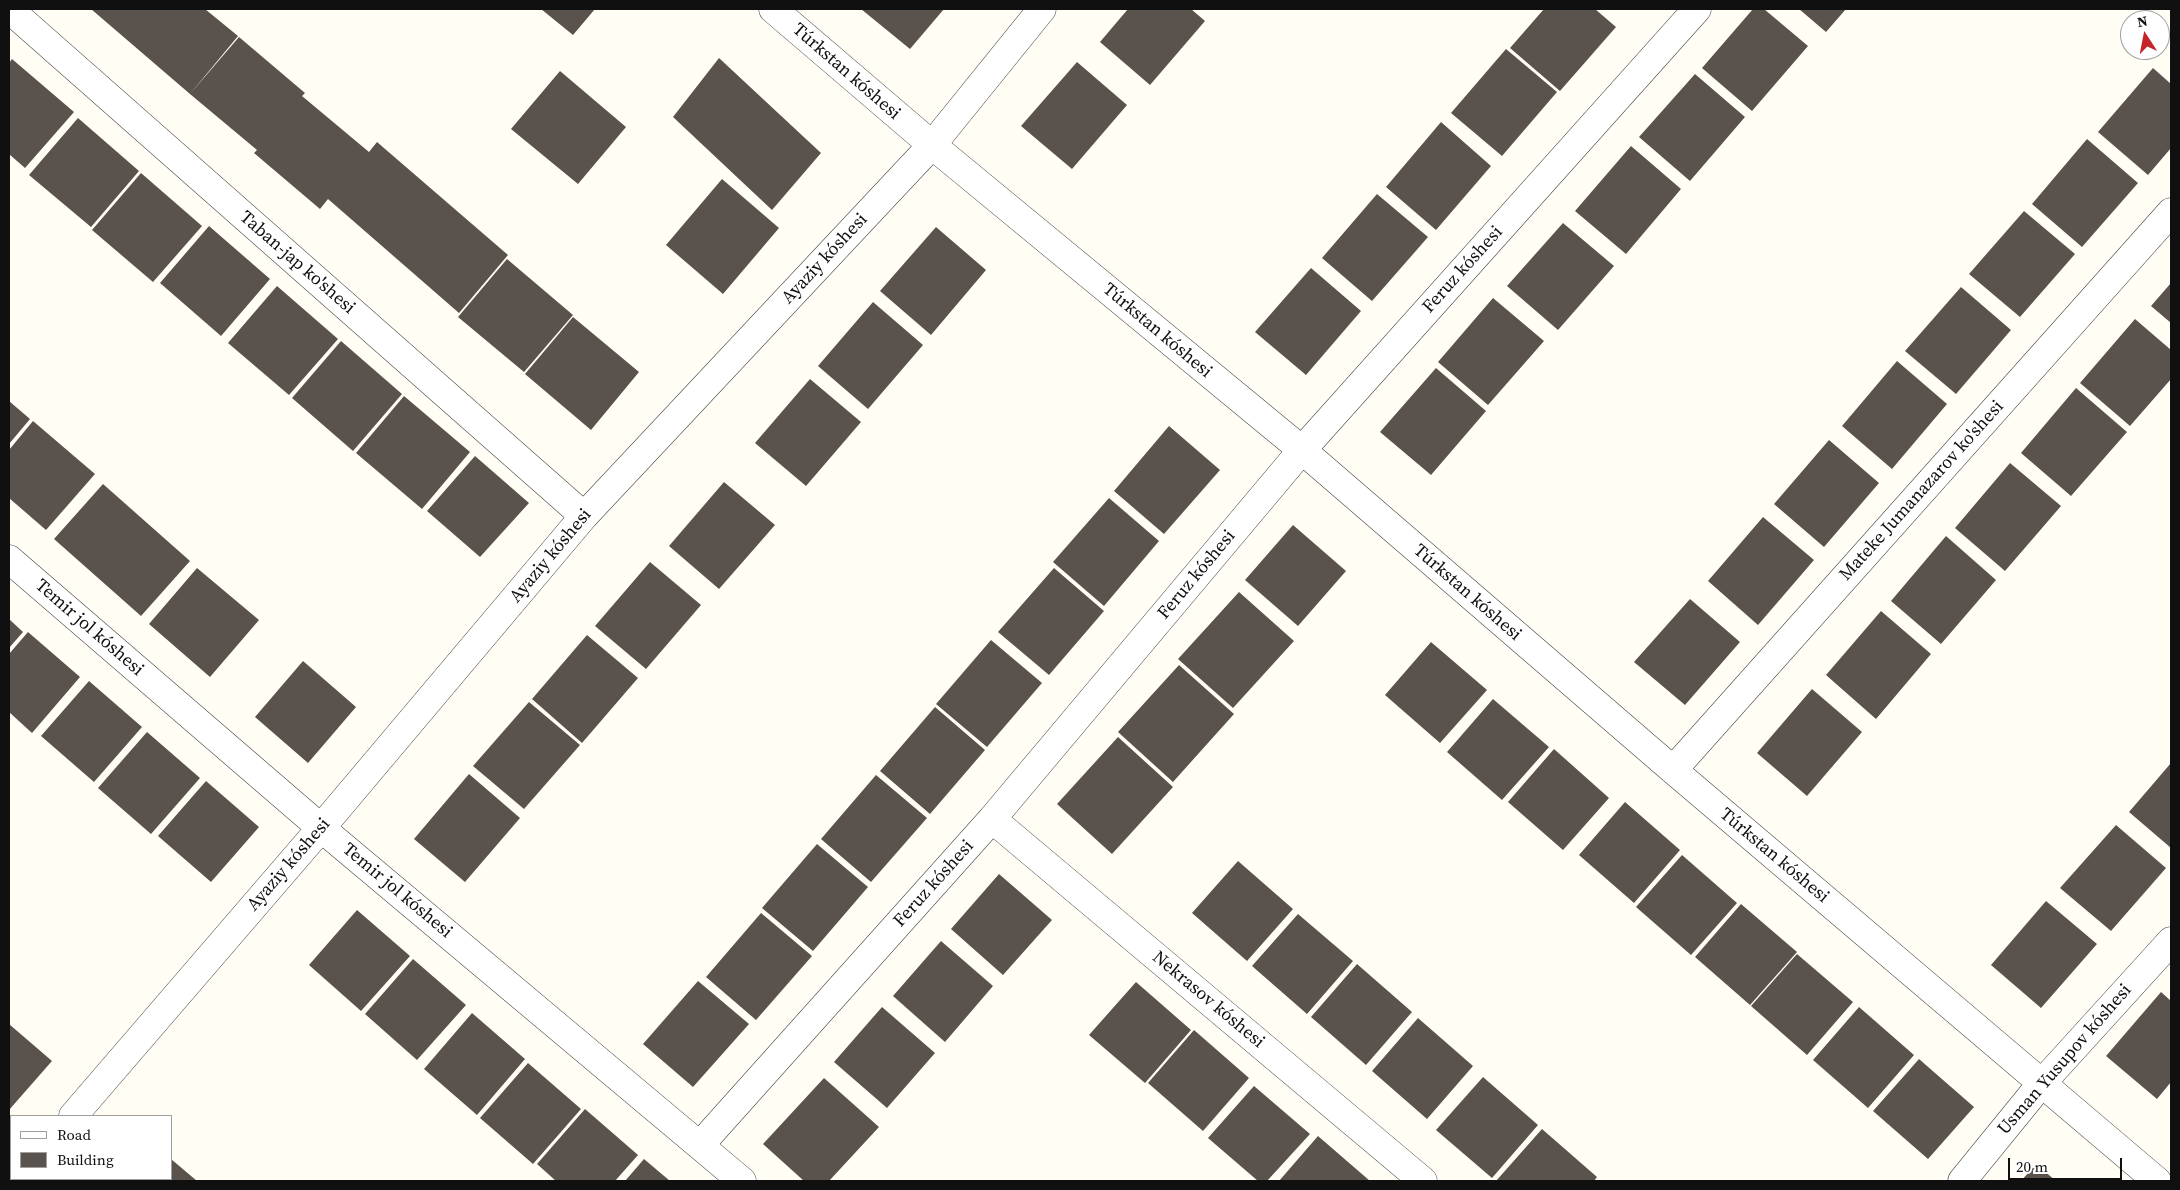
<!DOCTYPE html>
<html>
<head>
<meta charset="utf-8">
<style>
  body { margin:0 }
  #map { position:relative; width:2180px; height:1190px; overflow:hidden; background:#fffdf4; font-family:"Source Serif 4",serif }
  canvas { display:block }
  .frame { position:absolute; inset:0; border:10px solid #101010; pointer-events:none }
  .legend { position:absolute; left:10px; top:1115px; width:162px; height:65px; box-sizing:border-box; background:#fff; border:1px solid #9f9f9f; margin:0; padding:6px 9px; list-style:none; font-size:15px; color:#101010 }
  .legend li { display:flex; align-items:center; gap:10px; height:25px }
  .legend b { width:25px; border:1px solid #9f9f9f }
  .north { position:absolute; left:2120px; top:10px; width:50px; height:50px; box-sizing:border-box; background:#fff; border:1px solid #9f9f9f; border-radius:50%; rotate:349deg; font-size:14px; font-weight:700; line-height:20px; text-align:center; color:#101010 }
  .north::after { content:''; display:block; margin:auto; width:18px; height:22px; background:#c52428; clip-path:polygon(50% 0,100% 100%,50% 72%,0 100%) }
  .scale { position:absolute; left:2008px; top:1158px; width:114px; height:22px; box-sizing:border-box; border:2px solid #101010; border-top:0; padding-left:6px; font-size:15px; line-height:18px; white-space:nowrap; color:#101010; -webkit-text-stroke:4px #fff; paint-order:stroke }
</style>
</head>
<body>
<div id="map">
<canvas width="2180" height="1190"></canvas>
<div class="frame"></div>
<ul class="legend">
<li><b style="height:6px;background:#fff"></b>Road</li>
<li><b style="height:14px;background:#5a524c"></b>Building</li>
</ul>
<div class="north">N</div>
<div class="scale">20 m</div>
</div>
<script>
const ctx = document.querySelector('canvas').getContext('2d');
ctx.lineJoin = 'round';
function paint(path, color) { ctx.fillStyle = color; ctx.fill(path, 'evenodd'); }
const shape = rows => new Path2D(rows.map(r => 'M' + r).join(''));
function stroke(path, color, width, dash) { ctx.strokeStyle = color; ctx.lineWidth = width; ctx.lineCap = dash ? 'butt' : 'round'; ctx.setLineDash(dash || []); ctx.stroke(path); }
function write(font, color, halo, rows, align = 'center') {
  ctx.font = font + ' "Source Serif 4",serif'; ctx.lineWidth = 5; ctx.setLineDash([]); ctx.textBaseline = 'middle'; ctx.strokeStyle = halo; ctx.fillStyle = color; for (const [text, x, y, turn = 0] of rows) {
    ctx.save(); ctx.translate(x, y); ctx.rotate((+turn || 0) * Math.PI / 180); ctx.textAlign = isNaN(turn) ? turn : align; if (halo) ctx.strokeText(text, 0, 0); ctx.fillText(text, 0, 0); ctx.restore();
  }
}
paint(shape([
  [91,9,205,9,238,36,190,94],
  [541,9,595,9,573,35],
  [861,9,944,9,910,49],
  [1128,9,1191,9,1205,21,1150,85,1100,42],
  [1544,9,1595,9,1616,27,1560,91,1510,48],
  [1753,9,1764,9,1808,46,1752,111,1702,68],
  [1799,9,1846,9,1826,32],
  [239,37,305,93,302,96,369,152,377,142,508,255,459,313,328,199,320,209,254,153,257,150,190,94],
  [1506,49,1557,92,1502,156,1451,113],
  [719,58,821,153,772,210,673,117],
  [12,59,74,112,25,168,9,154,9,63],
  [1077,62,1127,105,1072,169,1021,126],
  [2153,68,2171,84,2171,148,2148,175,2098,132],
  [560,71,626,127,578,184,511,129],
  [1695,74,1745,117,1690,181,1639,137],
  [78,118,139,171,91,227,29,175],
  [1441,122,1491,166,1436,230,1386,187],
  [2087,139,2138,183,2082,247,2032,204],
  [1631,146,1681,189,1626,254,1575,211],
  [141,173,202,226,153,282,92,230],
  [722,179,779,228,723,294,666,245],
  [1377,194,1428,237,1372,301,1322,258],
  [2024,211,2075,254,2020,317,1969,274],
  [1563,223,1614,266,1558,330,1507,286],
  [209,226,270,279,221,336,160,283],
  [936,227,986,270,931,335,880,291],
  [507,259,573,315,524,372,458,317],
  [1311,268,1361,311,1306,375,1255,332],
  [2171,283,2171,323,2151,306],
  [277,286,338,339,289,395,228,343],
  [1961,287,2011,330,1956,394,1905,351],
  [1493,298,1544,341,1488,405,1438,362],
  [873,302,923,345,868,409,818,366],
  [573,317,639,372,591,430,525,374],
  [2135,319,2171,350,2171,379,2130,426,2080,383],
  [341,341,402,394,353,451,292,398],
  [1897,361,1947,404,1892,469,1842,426],
  [1436,368,1486,411,1431,475,1380,432],
  [810,379,861,422,806,486,755,443],
  [2076,388,2127,432,2071,496,2021,453],
  [404,396,470,452,422,509,356,453],
  [9,401,30,419,9,444],
  [33,421,95,474,46,530,9,498,9,450],
  [1169,426,1220,470,1164,534,1114,491],
  [1829,440,1879,483,1824,547,1774,504],
  [475,456,529,503,480,557,427,511],
  [2010,463,2061,506,2005,571,1955,528],
  [724,482,775,525,719,589,669,546],
  [103,484,190,561,141,616,54,539],
  [1109,498,1159,541,1104,606,1053,562],
  [1763,517,1814,560,1758,625,1708,581],
  [1293,525,1346,571,1298,626,1245,580],
  [1946,536,1996,580,1941,644,1891,601],
  [650,562,701,605,646,669,595,626],
  [197,568,259,620,210,677,149,624],
  [1054,568,1104,611,1049,675,998,632],
  [1239,592,1294,641,1233,708,1178,659],
  [1690,599,1740,642,1685,705,1634,662],
  [1881,611,1931,654,1876,719,1826,675],
  [9,619,23,632,9,648],
  [28,632,80,677,32,733,9,712,9,654],
  [587,635,638,678,582,743,532,699],
  [991,640,1042,683,987,747,936,704],
  [1431,642,1487,690,1440,743,1385,695],
  [303,661,356,707,308,763,255,717],
  [1179,665,1234,714,1173,782,1118,732],
  [89,681,142,727,94,782,41,736],
  [1812,689,1862,732,1807,796,1757,753],
  [1493,699,1549,747,1502,800,1447,752],
  [529,702,580,745,524,809,473,766],
  [935,707,985,750,930,814,880,771],
  [147,732,200,778,151,834,98,788],
  [1118,737,1173,787,1112,854,1057,804],
  [1554,749,1609,798,1563,850,1508,802],
  [2171,763,2171,848,2129,812],
  [469,774,520,818,465,882,414,839],
  [876,775,927,818,871,882,821,839],
  [206,781,259,827,211,882,158,836],
  [1625,802,1680,850,1634,903,1579,855],
  [2116,825,2166,868,2111,931,2060,888],
  [817,844,868,887,813,951,762,908],
  [1682,855,1737,903,1691,955,1636,907],
  [1238,861,1293,909,1247,961,1192,913],
  [999,874,1052,920,1003,975,951,929],
  [2046,901,2097,944,2041,1008,1991,965],
  [1741,904,1797,952,1750,1005,1695,957],
  [357,910,410,956,361,1011,309,965],
  [761,913,812,956,756,1020,706,977],
  [1298,914,1353,961,1307,1014,1252,966],
  [941,941,993,986,945,1042,893,996],
  [1797,954,1853,1002,1807,1055,1751,1006],
  [413,959,466,1005,417,1060,365,1014],
  [1357,964,1412,1012,1366,1065,1311,1017],
  [698,981,749,1024,693,1087,643,1044],
  [1136,982,1191,1030,1145,1083,1089,1035],
  [2161,992,2171,1001,2171,1082,2157,1099,2106,1056],
  [882,1007,935,1053,887,1108,834,1062],
  [1859,1007,1914,1055,1868,1108,1813,1060],
  [472,1013,525,1059,477,1115,424,1069],
  [1418,1018,1473,1066,1427,1119,1372,1071],
  [9,1024,52,1061,9,1110],
  [1194,1030,1249,1078,1203,1131,1148,1083],
  [1919,1059,1974,1107,1928,1159,1873,1111],
  [528,1063,581,1109,533,1164,480,1118],
  [1483,1077,1538,1125,1492,1178,1436,1130],
  [824,1078,879,1127,829,1181,804,1181,763,1144],
  [1254,1086,1310,1134,1267,1181,1258,1181,1208,1138],
  [585,1109,638,1155,615,1181,556,1181,537,1164],
  [1542,1129,1597,1177,1594,1181,1496,1181],
  [1318,1136,1370,1181,1279,1181],
  [171,1159,197,1181,118,1181,120,1179,171,1179],
  [644,1159,670,1181,625,1181],
  [2036,1164,2056,1181,2021,1181]
]), '#5a524c');
const minor = shape([
  [9,9,584,516],
  [773,9,932,145,1302,450,1673,770,2157,1181],
  [9,559,321,828,742,1181],
  [1673,770,2171,212],
  [992,819,1423,1181],
  [73,1116,321,828,584,516,932,145,1042,9],
  [700,1145,992,819,1302,450,1697,9],
  [25,1179,28,1181],
  [1962,1181,2041,1084,2171,941]
]);
stroke(minor, '#434343', 29);
stroke(minor, '#fff', 28);
write('18px', '#101010', '#fff', [
  ["Túrkstan kóshesi",846,72,41],
  ["Ayaziy kóshesi",825,259,-47],
  ["Taban-jap ko'shesi",297,263,41],
  ["Feruz kóshesi",1463,270,-48],
  ["Túrkstan kóshesi",1157,331,40],
  ["Mateke Jumanazarov ko'shesi",1922,491,-48],
  ["Ayaziy kóshesi",551,556,-50],
  ["Feruz kóshesi",1197,575,-50],
  ["Túrkstan kóshesi",1467,593,41],
  ["Temir jol kóshesi",89,628,41],
  ["Túrkstan kóshesi",1774,856,40],
  ["Ayaziy kóshesi",289,865,-49],
  ["Feruz kóshesi",934,884,-48],
  ["Temir jol kóshesi",397,891,40],
  ["Nekrasov kóshesi",1208,1000,40],
  ["Usman Yusupov kóshesi",2065,1060,-49]
]);
</script>
</body>
</html>
